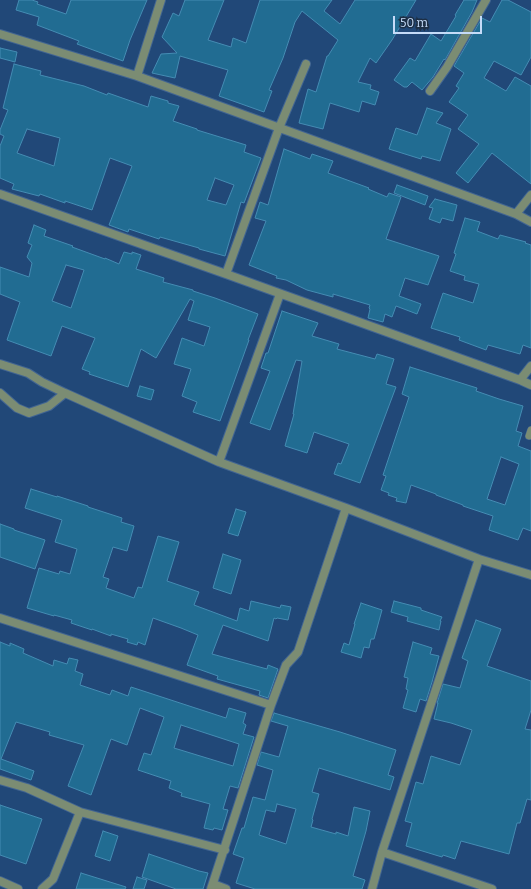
<!DOCTYPE html>
<html>
<head>
<meta charset="utf-8">
<style>
  body { margin:0 }
  #map { position:relative; width:531px; height:889px; overflow:hidden; background:#214878; font-family:Bitter,serif }
  canvas { display:block }
  .scale { position:absolute; left:393px; top:16px; width:89px; height:18px; box-sizing:border-box; border:2px solid #c5dbf8; border-top:0; padding-left:5px; font-size:12px; line-height:14px; white-space:nowrap; color:#c5dbf8; -webkit-text-stroke:3px #1d2f45; paint-order:stroke }
</style>
</head>
<body>
<div id="map">
<canvas width="531" height="889"></canvas>
<div class="scale">50 m</div>
</div>
<script>
const ctx = document.querySelector('canvas').getContext('2d');
ctx.lineJoin = 'round';
function paint(path, color) { ctx.fillStyle = color; ctx.fill(path, 'evenodd'); }
const shape = rows => new Path2D(rows.map(r => 'M' + r).join(''));
function stroke(path, color, width, dash) { ctx.strokeStyle = color; ctx.lineWidth = width; ctx.lineCap = dash ? 'butt' : 'round'; ctx.setLineDash(dash || []); ctx.stroke(path); }
const building = shape([
  [19,0,32,0,38,2,37,4,66,14,71,0,147,0,130,40,123,61,77,44,79,41,37,25,39,17,16,10,19,0],
  [185,0,224,0,208,40,231,47,233,38,246,43,260,0,332,0,324,11,340,24,355,0,416,0,392,40,376,63,370,58,358,82,371,85,370,89,379,92,375,105,362,101,359,112,330,103,323,129,299,123,308,89,316,92,327,56,328,56,338,40,302,11,295,22,283,58,269,90,272,91,264,112,219,96,228,70,180,56,175,78,152,73,161,54,177,53,162,37,173,13,179,16,185,0],
  [464,0,477,0,472,12,445,60,444,59,433,77,422,90,412,82,407,87,404,87,394,80,410,58,415,61,431,34,441,41,456,16,455,15,464,0],
  [502,0,508,0,531,12,531,57,521,75,494,61,484,78,506,91,515,77,531,86,531,184,492,153,468,183,456,173,479,144,458,129,468,115,449,102,459,88,456,86,464,73,454,66,482,18,490,22,502,0],
  [0,48,17,52,15,62,0,58,0,48],
  [14,64,41,71,40,75,84,86,107,95,108,93,148,107,151,96,168,101,168,103,179,106,173,121,197,129,197,130,246,145,244,152,261,158,244,203,241,202,225,256,199,249,199,248,160,237,159,239,129,229,128,232,109,225,132,166,110,158,92,210,65,201,65,203,40,194,39,196,12,189,14,184,0,178,0,146,4,136,0,134,0,130,8,110,3,108,14,64],
  [27,129,60,138,54,166,17,153,27,129],
  [215,178,234,185,226,205,207,200,215,178],
  [427,108,443,113,436,123,451,129,440,161,422,156,421,159,389,149,396,128,417,135,427,108],
  [284,149,310,159,312,154,333,161,328,173,369,188,368,189,387,197,389,193,401,197,386,239,439,256,428,285,405,278,399,296,421,304,417,314,396,306,392,317,385,314,383,322,368,318,370,309,369,308,370,305,333,294,333,297,307,290,286,280,276,278,277,276,249,265,266,221,255,218,260,202,268,205,284,149],
  [397,185,428,196,425,205,394,193,397,185],
  [435,199,457,205,453,221,442,218,440,223,429,219,433,208,429,207,435,199],
  [465,218,480,222,477,231,498,239,500,235,526,242,525,243,531,245,531,348,523,345,520,354,488,345,486,350,459,340,460,337,431,328,443,293,473,303,479,284,464,280,465,276,450,271,456,254,454,253,465,218],
  [34,225,46,230,44,236,73,246,72,247,105,259,105,258,119,264,124,252,132,254,132,252,141,255,136,269,164,278,163,282,193,290,193,291,215,298,258,314,248,340,249,340,220,421,193,412,197,402,182,396,191,369,174,364,182,338,204,346,210,327,188,320,194,301,190,299,156,358,141,349,128,387,89,374,90,372,82,369,95,338,62,326,51,356,7,340,20,302,0,294,0,267,29,277,32,263,27,257,32,245,28,243,34,225],
  [66,265,84,270,71,308,52,301,66,265],
  [282,311,318,323,312,336,339,344,337,349,375,359,377,354,394,359,386,384,396,387,360,483,334,474,338,463,341,464,349,444,314,432,307,453,285,446,294,414,293,414,302,361,296,360,270,430,250,423,270,371,261,368,266,353,268,353,282,311],
  [410,367,477,388,476,391,499,399,523,406,516,431,522,433,518,446,531,451,531,531,523,528,518,540,489,530,493,516,463,506,463,505,436,495,436,494,411,485,406,503,396,501,397,498,388,495,389,493,381,490,386,476,383,475,409,397,402,394,410,367],
  [501,457,519,464,505,505,487,499,501,457],
  [140,386,154,390,151,400,137,396,140,386],
  [31,489,57,497,57,496,88,506,88,507,122,518,121,522,134,526,127,551,113,547,103,577,109,579,106,588,134,598,138,587,142,588,158,536,179,542,167,581,199,592,194,605,237,621,240,608,249,611,251,601,280,608,281,605,291,607,288,620,277,618,276,619,274,618,268,641,223,625,212,654,267,669,268,665,278,669,268,698,259,695,260,691,217,679,218,676,187,665,198,635,181,628,153,618,145,645,138,642,137,645,127,642,128,639,111,634,111,636,92,629,92,630,71,623,72,620,54,615,54,616,27,608,39,568,59,574,60,571,70,574,77,549,55,542,62,520,25,508,31,489],
  [236,509,246,512,238,536,228,533,236,509],
  [0,524,14,529,14,530,45,540,35,569,0,557,0,524],
  [223,554,241,560,231,594,213,588,223,554],
  [394,601,421,608,421,610,442,617,440,621,441,621,439,630,407,621,408,617,391,612,394,601],
  [361,603,382,610,374,639,371,639,369,648,364,647,361,658,341,652,344,643,349,645,355,624,354,624,361,603],
  [476,620,501,629,487,666,531,681,531,710,525,729,531,730,531,800,527,799,520,823,517,823,509,854,461,841,455,859,443,855,442,857,406,846,412,823,405,821,409,807,416,782,423,784,431,756,460,765,472,730,451,723,434,719,438,703,437,703,443,684,460,688,468,661,462,658,476,620],
  [0,642,10,646,10,643,24,649,23,653,53,666,54,660,67,664,69,658,78,660,75,671,83,674,80,685,110,695,112,690,128,696,131,687,226,718,229,708,246,713,243,723,246,725,243,734,254,737,238,788,230,786,223,809,228,810,222,830,214,828,213,830,204,828,210,804,181,796,182,793,169,788,171,781,138,770,144,753,151,755,164,717,140,708,127,745,111,739,91,795,68,786,84,745,49,735,50,732,16,722,1,759,34,771,31,780,0,769,0,642],
  [181,725,239,744,233,766,174,748,181,725],
  [413,642,432,648,430,654,439,656,432,682,426,701,420,699,416,712,403,708,408,690,406,689,408,678,404,677,413,642],
  [274,713,340,732,396,750,388,775,394,777,390,790,319,768,312,792,319,794,312,819,313,820,311,827,336,834,336,832,348,836,354,807,370,811,366,831,353,876,365,880,362,889,255,889,236,883,244,858,233,854,242,828,244,828,253,797,265,800,273,770,257,765,261,752,279,757,288,726,271,721,274,713],
  [277,804,296,809,286,844,259,835,266,810,275,812,277,804],
  [0,805,42,819,26,864,0,855,0,805],
  [103,831,118,836,110,861,95,856,103,831],
  [149,854,199,871,208,873,203,889,176,889,142,877,149,854],
  [81,873,126,887,125,889,76,889,81,873],
  [137,877,147,880,144,889,133,889,137,877]
]);
paint(building, '#216c92');
stroke(building, '#458cb3', 1);
const service = shape([
  [529,436,531,430]
]);
const minor = shape([
  [0,34,137,76,516,214,531,222],
  [137,76,161,0],
  [430,91,447,67,486,0],
  [0,194,226,274,520,380,531,385],
  [516,214,531,195],
  [226,274,279,128,306,64],
  [0,364,28,373,42,382,65,393],
  [520,380,531,366],
  [0,393,17,408,29,413,49,406,65,393,219,462,346,508,479,559,531,575],
  [219,462,280,294],
  [0,618,271,705],
  [0,780,27,788,80,812,225,850],
  [382,852,492,889],
  [0,881,18,889],
  [213,884,226,889],
  [42,889,53,879,80,812],
  [211,889,271,705,286,665,298,652,346,508],
  [372,889,382,852,479,559]
]);
stroke(service, '#426592', 8);
stroke(minor, '#426592', 10);
stroke(service, '#7b8c73', 7);
stroke(minor, '#7b8c73', 8);
</script>
</body>
</html>
